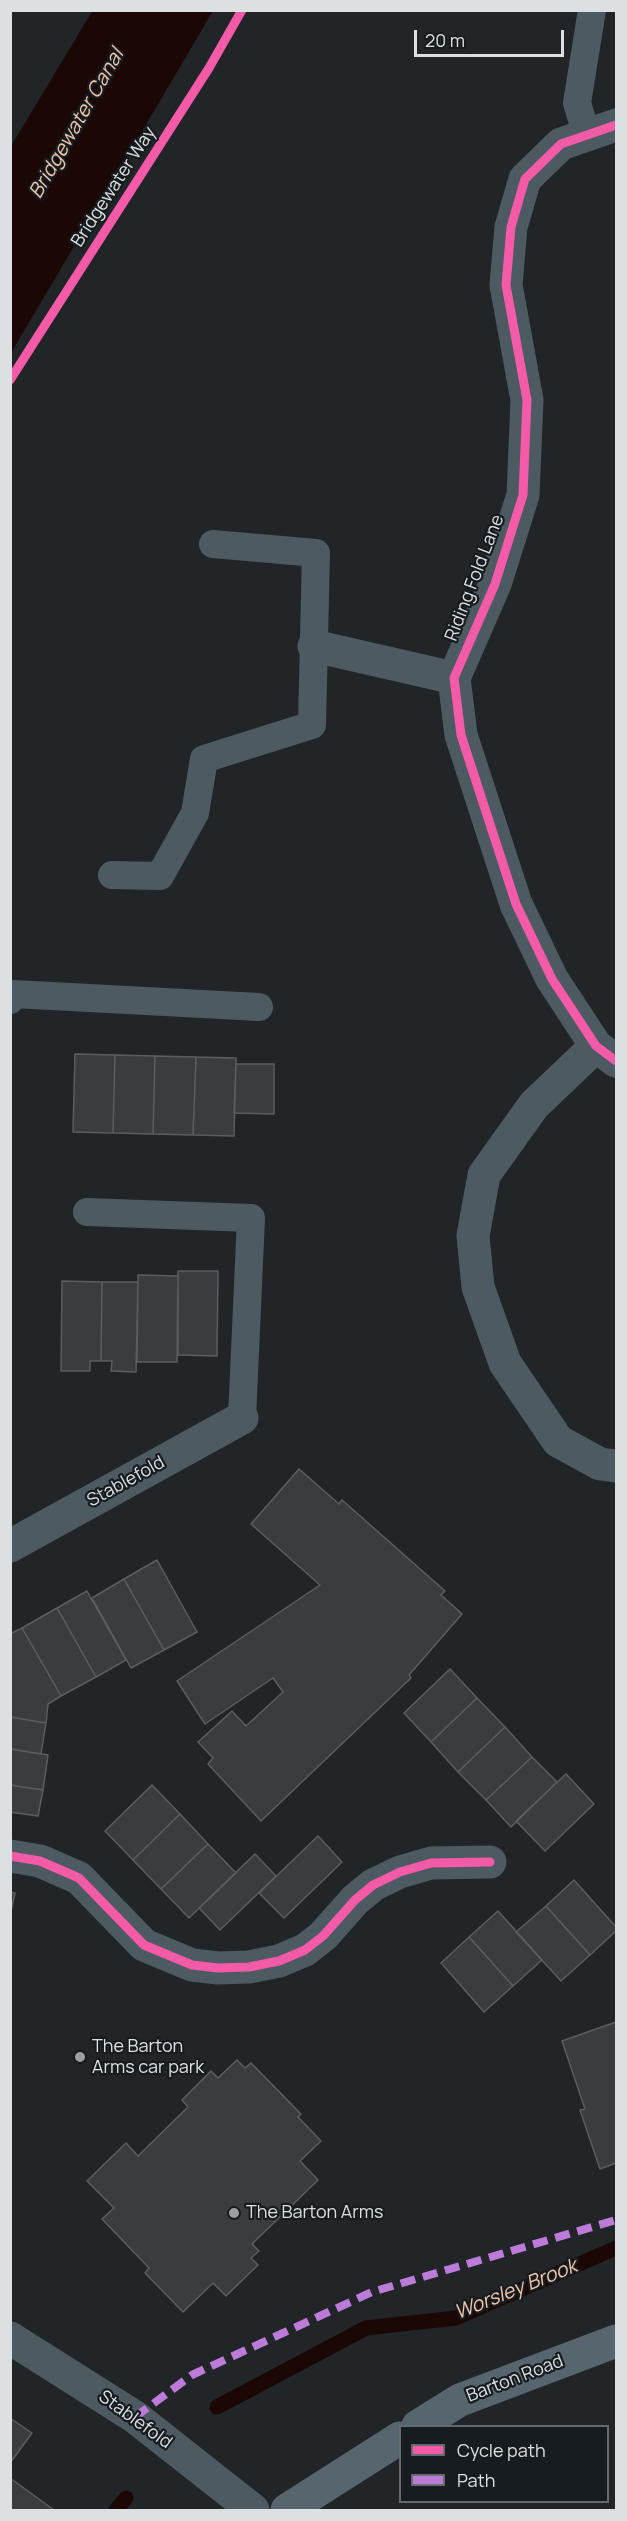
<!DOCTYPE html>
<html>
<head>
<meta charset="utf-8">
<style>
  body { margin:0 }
  #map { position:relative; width:627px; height:2521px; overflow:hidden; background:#222528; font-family:Manrope,sans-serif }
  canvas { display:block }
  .frame { position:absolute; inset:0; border:12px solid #dce0e3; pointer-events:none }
  .legend { position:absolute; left:399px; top:2425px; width:210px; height:78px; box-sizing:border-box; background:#161c20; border:2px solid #656a6e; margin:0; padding:8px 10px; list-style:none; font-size:18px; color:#dce0e3 }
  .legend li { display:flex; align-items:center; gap:12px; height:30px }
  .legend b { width:30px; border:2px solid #656a6e }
  .scale { position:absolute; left:414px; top:30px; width:150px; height:27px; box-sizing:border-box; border:3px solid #dce0e3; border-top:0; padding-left:8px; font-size:18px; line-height:21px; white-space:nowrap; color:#dce0e3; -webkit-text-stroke:4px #161c20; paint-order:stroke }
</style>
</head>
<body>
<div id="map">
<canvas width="627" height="2521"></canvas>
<div class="frame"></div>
<ul class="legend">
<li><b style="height:8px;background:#f35aa7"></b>Cycle path</li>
<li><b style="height:8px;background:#bd7bd9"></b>Path</li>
</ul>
<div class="scale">20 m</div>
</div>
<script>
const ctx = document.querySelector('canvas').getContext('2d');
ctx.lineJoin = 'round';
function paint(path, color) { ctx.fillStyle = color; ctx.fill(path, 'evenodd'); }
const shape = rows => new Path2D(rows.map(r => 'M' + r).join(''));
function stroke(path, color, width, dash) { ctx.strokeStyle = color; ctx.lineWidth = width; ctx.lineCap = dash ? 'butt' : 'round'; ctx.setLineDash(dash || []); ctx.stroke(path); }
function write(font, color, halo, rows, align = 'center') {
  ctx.font = font + ' Manrope,sans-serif'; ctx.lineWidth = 4.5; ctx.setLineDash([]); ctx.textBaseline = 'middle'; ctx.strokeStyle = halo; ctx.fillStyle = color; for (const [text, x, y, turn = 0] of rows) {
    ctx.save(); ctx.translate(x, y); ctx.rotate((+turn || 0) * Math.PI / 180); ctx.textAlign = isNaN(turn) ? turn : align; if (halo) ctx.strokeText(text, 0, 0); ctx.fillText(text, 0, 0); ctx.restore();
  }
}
paint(shape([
  [93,10,213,11,11,353,11,146]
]), '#1b0704');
stroke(shape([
  [217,2407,366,2328,456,2318,616,2248],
  [116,2510,126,2498]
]), '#1b0704', 15);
const building = shape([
  [75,1054,115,1055,113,1133,73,1132,75,1054],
  [115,1055,155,1056,153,1134,113,1133,115,1055],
  [155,1056,196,1057,193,1135,153,1134,155,1056],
  [196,1057,236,1058,234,1136,193,1135,196,1057],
  [236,1064,274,1064,274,1114,234,1113,236,1064],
  [178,1271,218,1271,217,1356,178,1355,178,1271],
  [138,1275,178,1276,177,1362,137,1362,138,1275],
  [62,1281,102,1282,101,1361,90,1361,90,1371,61,1371,62,1281],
  [102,1282,138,1282,136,1372,111,1371,112,1361,101,1361,102,1282],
  [299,1469,339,1504,342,1500,445,1591,441,1595,462,1614,409,1675,411,1678,261,1821,208,1764,213,1758,198,1742,232,1711,246,1726,283,1692,273,1678,205,1724,177,1681,320,1585,251,1524,299,1469],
  [157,1560,197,1632,164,1650,124,1579,157,1560],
  [124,1579,164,1650,131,1668,92,1598,124,1579],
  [87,1591,126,1660,96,1677,57,1608,87,1591],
  [57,1608,96,1677,61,1696,22,1628,57,1608],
  [22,1628,61,1696,48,1704,46,1723,10,1717,10,1634,22,1628],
  [450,1669,477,1698,431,1742,404,1713,450,1669],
  [477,1698,505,1727,458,1772,431,1742,477,1698],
  [10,1717,46,1723,41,1754,10,1749,10,1717],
  [505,1727,532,1757,486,1800,458,1772,505,1727],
  [10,1749,48,1755,43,1790,10,1785,10,1749],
  [532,1757,557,1782,511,1827,486,1800,532,1757],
  [566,1774,594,1804,545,1851,516,1821,566,1774],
  [10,1785,43,1790,38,1816,10,1812,10,1785],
  [152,1785,180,1814,133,1860,105,1831,152,1785],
  [180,1814,208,1844,161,1889,133,1860,180,1814],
  [318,1836,342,1862,284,1918,259,1893,318,1836],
  [208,1844,236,1873,189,1918,161,1889,208,1844],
  [255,1854,276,1876,220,1930,199,1908,255,1854],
  [574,1880,616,1927,616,1931,590,1955,546,1906,574,1880],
  [10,1892,15,1893,10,1916,10,1892],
  [546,1906,590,1955,561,1981,516,1932,546,1906],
  [498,1911,542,1960,513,1986,469,1937,498,1911],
  [469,1937,513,1986,484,2012,441,1963,469,1937],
  [616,2022,616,2163,600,2169,580,2110,585,2109,562,2041,616,2022],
  [237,2060,245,2068,251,2063,301,2114,298,2117,321,2141,300,2161,318,2180,252,2244,259,2251,251,2258,258,2265,226,2296,213,2283,183,2312,145,2273,149,2268,102,2219,114,2208,87,2181,126,2143,138,2156,188,2107,182,2100,211,2071,218,2078,237,2060],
  [10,2418,32,2433,10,2463,10,2418],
  [10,2478,54,2510,10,2510,10,2478]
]);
paint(building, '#3a3d3f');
stroke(building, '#5b5e60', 1.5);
stroke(shape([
  [587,136,577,103,592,10],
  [112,875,160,876,195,813,204,759,312,725,316,553,213,544],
  [10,1000,14,994,259,1007],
  [87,1212,251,1218,242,1418]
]), '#4e5a61', 28);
stroke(shape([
  [616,125,561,144,525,179,511,227,506,285,527,400,523,495,495,584,454,678,461,735,516,904,552,979,596,1046,616,1061],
  [314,646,454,678],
  [596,1046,534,1105,484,1175,473,1236,478,1287,505,1363,558,1441,600,1464,616,1466],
  [10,1546,242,1418],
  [10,1856,40,1861,79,1878,144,1945,192,1965,218,1968,249,1967,279,1961,305,1950,323,1936,355,1900,373,1885,400,1872,431,1863,490,1862],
  [10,2338,135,2417,253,2510]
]), '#4e5a61', 33);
stroke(shape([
  [418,2426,460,2400,616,2341],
  [287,2510,400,2438]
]), '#57666e', 33);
stroke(shape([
  [135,2417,192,2375,372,2292,616,2220]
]), '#bd7bd9', 8, [15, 8]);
stroke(shape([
  [616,125,561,144,525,179,511,227,506,285,527,400,523,495,495,584,454,678,461,735,516,904,552,979,596,1046,616,1061],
  [10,380,209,68,242,10],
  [10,1856,40,1861,79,1878,144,1945,192,1965,218,1968,249,1967,279,1961,305,1950,323,1936,355,1900,373,1885,400,1872,431,1863,490,1862]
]), '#f35aa7', 9);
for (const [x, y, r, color] of [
  [80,2057,6,"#9b9fa2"],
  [234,2213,6,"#9b9fa2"]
]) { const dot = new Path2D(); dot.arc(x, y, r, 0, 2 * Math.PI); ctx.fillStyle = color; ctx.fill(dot); stroke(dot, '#161c20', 2); }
write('18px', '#dce0e3', '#161c20', [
  ["Bridgewater Way",114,187,-57],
  ["Riding Fold Lane",475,578,-69],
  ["Stablefold",126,1482,-29],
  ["Barton Road",515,2379,-21],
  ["Stablefold",135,2420,36]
]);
write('18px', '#dce0e3', '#161c20', [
  ["The Barton",92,2047],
  ["Arms car park",92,2068],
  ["The Barton Arms",246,2213]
], 'left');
write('italic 20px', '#f1c5aa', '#161c20', [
  ["Bridgewater Canal",77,124,-60],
  ["Worsley Brook",516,2290,-22]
]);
</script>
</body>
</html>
